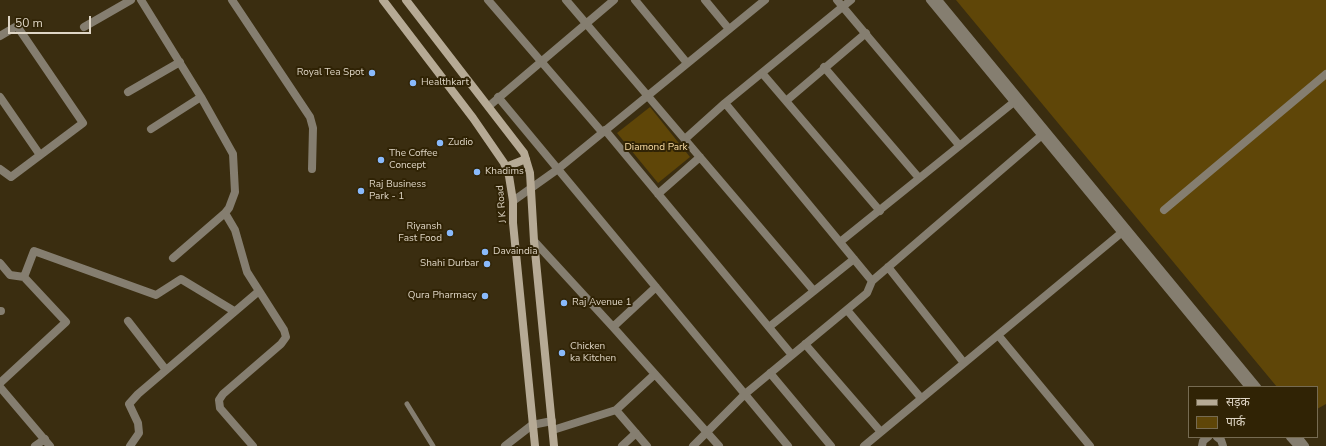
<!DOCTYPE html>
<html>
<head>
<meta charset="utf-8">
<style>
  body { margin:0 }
  #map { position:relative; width:1326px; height:446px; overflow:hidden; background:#3a2d10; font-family:"Nunito Sans","Noto Sans Devanagari",sans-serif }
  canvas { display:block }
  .legend { position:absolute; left:1188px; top:386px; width:130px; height:52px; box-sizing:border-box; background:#302305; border:1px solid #766b52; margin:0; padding:5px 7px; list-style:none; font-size:12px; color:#dfd6c6 }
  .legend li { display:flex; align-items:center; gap:8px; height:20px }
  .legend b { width:20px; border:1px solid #766b52 }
  .scale { position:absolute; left:8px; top:16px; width:83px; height:18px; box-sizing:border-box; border:2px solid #dfd6c6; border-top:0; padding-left:5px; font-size:12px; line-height:14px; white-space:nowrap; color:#dfd6c6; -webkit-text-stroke:3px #302305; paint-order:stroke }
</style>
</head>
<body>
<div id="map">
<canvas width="1326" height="446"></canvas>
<ul class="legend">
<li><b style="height:5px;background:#b6aa95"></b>सड़क</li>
<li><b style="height:11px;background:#5f4608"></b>पार्क</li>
</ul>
<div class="scale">50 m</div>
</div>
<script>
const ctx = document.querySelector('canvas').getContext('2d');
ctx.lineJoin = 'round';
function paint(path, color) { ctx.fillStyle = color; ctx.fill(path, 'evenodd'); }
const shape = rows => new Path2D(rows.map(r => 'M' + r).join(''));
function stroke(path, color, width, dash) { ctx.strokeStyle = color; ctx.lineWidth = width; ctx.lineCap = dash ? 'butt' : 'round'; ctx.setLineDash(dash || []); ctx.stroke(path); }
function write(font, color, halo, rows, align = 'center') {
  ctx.font = font + ' "Nunito Sans",sans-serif'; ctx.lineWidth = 4; ctx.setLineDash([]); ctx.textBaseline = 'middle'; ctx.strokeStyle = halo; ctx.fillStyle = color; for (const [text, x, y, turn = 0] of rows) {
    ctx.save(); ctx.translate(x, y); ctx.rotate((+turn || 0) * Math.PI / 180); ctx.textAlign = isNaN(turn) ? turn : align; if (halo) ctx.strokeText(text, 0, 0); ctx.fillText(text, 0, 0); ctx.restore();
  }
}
paint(shape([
  [956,0,1326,0,1326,404,1317,409,1317,387,1277,387],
  [650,107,690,157,658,183,617,133]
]), '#5f4608');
stroke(shape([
  [407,404,433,446]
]), '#857e70', 5);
stroke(shape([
  [141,0,201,97,151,129],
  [232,0,310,117,313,128,312,169],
  [488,0,602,132],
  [566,0,814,291],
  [635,0,687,63],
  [705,0,729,29],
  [837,0,959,145],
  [84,27,131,0],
  [0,36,17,26,83,123,11,177,0,169],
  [824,67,919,178],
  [762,73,880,211],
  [128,92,180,62],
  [0,97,40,155],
  [498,97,788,446],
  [786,101,866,33],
  [725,103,872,281],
  [489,106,614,0],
  [605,130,792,355],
  [685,139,725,103,851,0],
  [658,194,700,157],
  [513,201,558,169,765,0],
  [1164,210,1326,74],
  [225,213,235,230,247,272,284,330,286,337,281,344,223,394,219,400,220,408,253,446],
  [534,241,613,327,719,446],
  [840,242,1014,102],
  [173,258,225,213,229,208,235,192,233,154,201,97],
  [0,263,10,275,24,277,66,322,0,383],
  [888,267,964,363],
  [24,277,34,251,156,295,181,279,234,311],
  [847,310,921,398],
  [0,311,1,311],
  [128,321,166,370],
  [613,327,656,287],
  [769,327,854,259],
  [998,335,1090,446],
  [805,344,881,432],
  [770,373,831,446],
  [0,387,50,446],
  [616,410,647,446],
  [553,430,616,410,655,374],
  [1217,437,1221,440,1223,446],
  [35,446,45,439],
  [130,446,139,433,138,423,129,404,138,394,259,291],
  [505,446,532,425,552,421],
  [622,446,636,433],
  [693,446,745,394,867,293,872,281,1042,135],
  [864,446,1126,229],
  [1202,446,1203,441,1208,437]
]), '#857e70', 8);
stroke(shape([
  [930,0,1249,387],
  [938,0,1257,387],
  [1290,437,1298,446],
  [1298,437,1305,446]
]), '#857e70', 8);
stroke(shape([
  [383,0,473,118,504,163,509,176,513,201,513,223,535,446],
  [406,0,524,153,530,173,534,241,554,446],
  [506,167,526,159]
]), '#b6aa95', 8);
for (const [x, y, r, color] of [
  [372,73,4,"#89bafc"],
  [413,83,4,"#89bafc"],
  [440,143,4,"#89bafc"],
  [381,160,4,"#89bafc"],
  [477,172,4,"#89bafc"],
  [361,191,4,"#89bafc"],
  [450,233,4,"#89bafc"],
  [485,252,4,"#89bafc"],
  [487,264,4,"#89bafc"],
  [485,296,4,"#89bafc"],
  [564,303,4,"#89bafc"],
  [562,353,4,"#89bafc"]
]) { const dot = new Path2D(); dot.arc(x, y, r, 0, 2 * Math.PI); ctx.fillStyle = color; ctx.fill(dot); stroke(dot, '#302305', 1.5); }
write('10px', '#dfd6c6', '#302305', [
  ["Royal Tea Spot",364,73,"right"],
  ["Healthkart",421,83],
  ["Zudio",448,143],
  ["The Coffee",389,154],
  ["Concept",389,166],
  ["Khadims",485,172],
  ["Raj Business",369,185],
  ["Park - 1",369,197],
  ["Riyansh",442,227,"right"],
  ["Fast Food",442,239,"right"],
  ["Davaindia",493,252],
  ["Shahi Durbar",479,264,"right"],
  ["Qura Pharmacy",477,296,"right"],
  ["Raj Avenue 1",572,303],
  ["Chicken",570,347],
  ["ka Kitchen",570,359]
], 'left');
write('10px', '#fbdea6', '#302305', [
  ["Diamond Park",656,148]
]);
write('10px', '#dfd6c6', '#302305', [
  ["J K Road",502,204,-95]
]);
</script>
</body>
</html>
